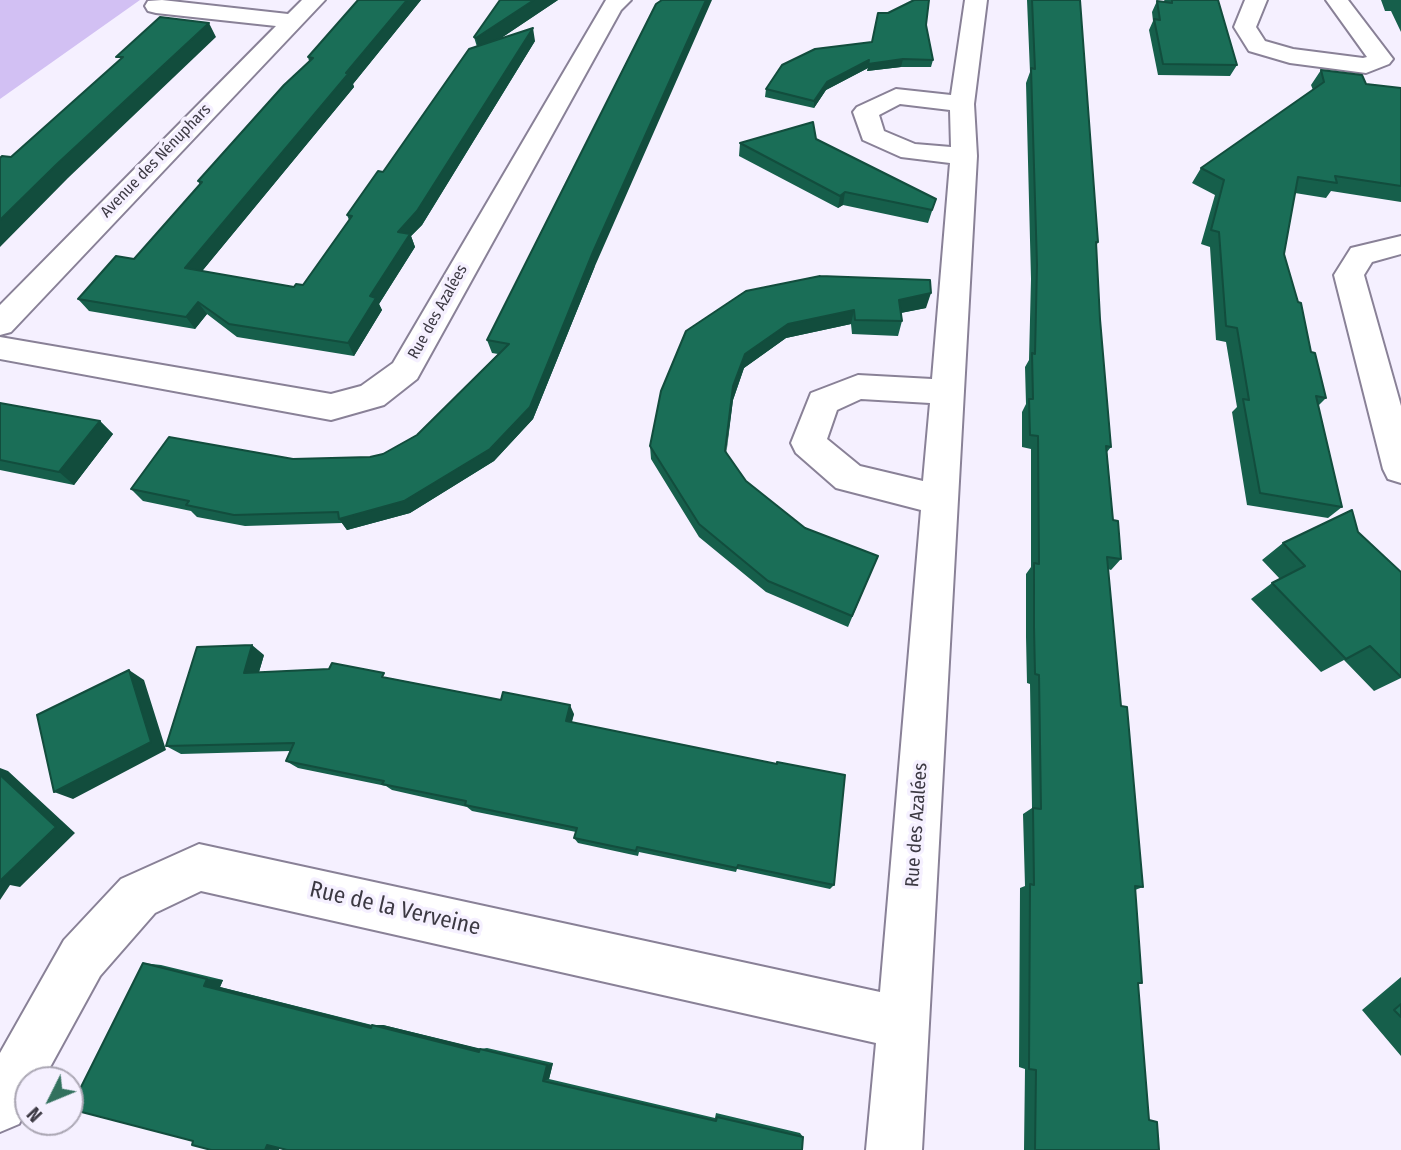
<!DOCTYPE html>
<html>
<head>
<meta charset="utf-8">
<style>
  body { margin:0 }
  #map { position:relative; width:1401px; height:1150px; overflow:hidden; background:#f5f0ff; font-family:"Fira Sans Condensed",sans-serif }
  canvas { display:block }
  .north { position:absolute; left:14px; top:1066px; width:70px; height:70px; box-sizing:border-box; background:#f5f0ff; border:2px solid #aba7b4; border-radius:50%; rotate:227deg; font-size:19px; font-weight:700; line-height:28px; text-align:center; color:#3c3943 }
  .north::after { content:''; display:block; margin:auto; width:24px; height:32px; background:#32715e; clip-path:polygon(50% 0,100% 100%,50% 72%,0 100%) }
</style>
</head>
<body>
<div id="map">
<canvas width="1401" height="1150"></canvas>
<div class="north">N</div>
</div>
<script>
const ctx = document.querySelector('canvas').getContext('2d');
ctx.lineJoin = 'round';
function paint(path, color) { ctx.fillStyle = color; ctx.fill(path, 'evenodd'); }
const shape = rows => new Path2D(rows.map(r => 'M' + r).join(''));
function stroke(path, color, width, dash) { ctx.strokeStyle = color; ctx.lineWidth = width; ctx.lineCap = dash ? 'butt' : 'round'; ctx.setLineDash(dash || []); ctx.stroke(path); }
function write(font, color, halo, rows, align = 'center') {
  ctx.font = font + ' "Fira Sans Condensed",sans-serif'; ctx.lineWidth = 7; ctx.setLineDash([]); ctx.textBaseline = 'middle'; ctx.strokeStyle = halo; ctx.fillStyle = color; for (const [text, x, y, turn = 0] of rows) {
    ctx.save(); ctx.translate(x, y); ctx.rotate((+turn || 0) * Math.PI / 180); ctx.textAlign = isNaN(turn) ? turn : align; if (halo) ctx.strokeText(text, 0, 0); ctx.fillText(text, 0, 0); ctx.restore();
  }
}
paint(shape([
  [0,0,140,0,0,99]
]), '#d2c0f3');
const street = shape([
  [162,0,288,14,302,0,325,0,11,332,0,335,0,305,276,26,156,13,148,11,145,6,148,1,162,0],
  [606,0,631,0,621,10,417,379,384,405,331,420,0,359,0,337,331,394,361,386,393,363,606,0],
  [965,0,987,0,974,104,977,156,922,1150,866,1150,876,1043,201,891,155,913,100,976,43,1080,28,1080,28,1107,19,1124,0,1132,0,1053,64,940,121,879,199,844,880,992,921,510,836,488,796,453,791,443,811,393,858,375,932,379,950,163,901,157,863,140,853,112,857,107,896,89,951,95,965,0],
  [900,104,950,110,951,147,915,144,884,131,879,115,900,104],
  [861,399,930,403,923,481,860,466,827,439,837,410,861,399],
  [1245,0,1267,0,1256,27,1265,41,1293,49,1363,58,1367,57,1326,0,1348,0,1393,59,1389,64,1366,73,1290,63,1249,51,1234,27,1245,0],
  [1401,236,1401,254,1372,262,1364,275,1401,406,1401,483,1388,479,1383,469,1334,275,1351,248,1401,236]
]);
stroke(street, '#898197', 4);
paint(street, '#fff');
paint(shape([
  [358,0,421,0,353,84,354,87,202,271,294,287,303,285,349,220,347,215,383,172,477,47,474,37,500,0,558,0,501,38,535,41,422,225,411,236,415,247,379,304,382,310,354,356,237,337,207,314,195,329,89,311,78,299,134,259,200,185,198,181,309,61,308,57],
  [1027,0,1080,0,1098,242,1096,247,1100,319,1111,447,1107,452,1113,520,1121,559,1111,570,1108,569,1121,706,1143,887,1135,890,1142,983,1138,984,1149,1120,1159,1150,1024,1150,1025,1069,1019,1067,1020,888,1025,886,1023,814,1032,808,1030,684,1027,683,1026,637,1026,574,1031,567,1031,449,1022,447,1022,412,1026,404,1025,367,1029,360,1031,279,1026,83,1030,72],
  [1164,0,1218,0,1237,65,1230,76,1158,75,1149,30,1153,21,1152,12,1157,1,1165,2],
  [1381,0,1401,0,1401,32,1391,11,1385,11],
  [926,25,933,60,931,67,901,67,867,71,868,68,826,90,814,108,765,97,766,89,872,42],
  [1321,70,1366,84,1401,88,1401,202,1331,191,1326,198,1295,193,1284,254,1311,352,1326,398,1318,406,1342,507,1328,518,1247,505,1232,412,1237,407,1226,342,1216,340,1210,247,1201,244,1215,195,1192,183,1201,168,1313,90,1311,85],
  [816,139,936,199,928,223,843,205,838,208,739,156,740,143],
  [595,266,533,419,494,461,410,513,347,530,342,523,245,526,197,517,191,511,143,501,131,489,293,459,370,457,383,454,417,435,498,354,492,353,487,340],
  [746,291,926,308,901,313,902,321,898,336,852,334,851,324,786,338,744,368,733,400,726,452,746,481,805,528,878,556,848,627,766,592,699,537,651,459,650,446],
  [0,403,100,421,113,434,74,485,0,470],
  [1358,532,1401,678,1374,691,1344,660,1321,672,1251,599,1272,583,1280,579,1262,560,1283,543],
  [264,655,259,672,389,678,574,714,572,722,834,885,830,889,737,869,736,872,639,852,638,856,578,843,574,838,576,832,472,811,467,807,392,790,386,786,298,768,286,761,290,751,181,754,166,746],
  [143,963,161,965,223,980,220,987,372,1025,383,1025,480,1049,487,1048,553,1063,549,1079,715,1118,716,1113,800,1133,803,1137,279,1148,193,1141],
  [1401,977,1401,1056,1362,1010]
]), '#165f4b');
paint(shape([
  [407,0,421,0,353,84,354,87,194,281,185,268],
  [534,0,558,0,479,53,476,38],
  [706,0,712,0,595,266,533,419,494,461,410,513,347,530,339,519,404,501,593,252],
  [209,23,216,37,68,178,0,247,0,220,57,164],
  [533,28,535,41,422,225,411,236,415,247,379,304,382,310,354,356,348,343,398,232],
  [903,59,901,67,867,71,868,68,826,90,814,108,814,101,827,82,869,60],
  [845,192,843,205,838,208,840,196],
  [931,293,926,308,895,314,899,300],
  [198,302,207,314,195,329,186,317],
  [854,310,851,324,786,338,744,368,733,400,725,464,733,386,745,354,788,324],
  [100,421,113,434,74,485,59,472],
  [252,645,264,655,256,682,244,673],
  [129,670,144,680,166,750,73,799,54,792],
  [570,705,574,714,569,729,566,721],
  [0,768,8,771,75,833,20,887,10,885,0,900],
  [207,979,223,980,220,987,382,1028,371,1028,204,986],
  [372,1025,383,1025,486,1050,479,1052],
  [553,1063,549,1079,543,1081,547,1065],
  [282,1140,279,1150,265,1150,267,1145]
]), '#124d3d');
const building = shape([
  [358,0,407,0,346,73,349,73,185,268,294,287,296,284,303,285,352,216,347,215,378,171,383,172,469,49,533,28,417,211,398,232,410,234,370,296,376,298,348,343,229,324,198,302,186,317,78,299,116,256,134,259,202,182,198,181,284,85,313,58,308,57,358,0],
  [500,0,534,0,476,38,474,37,500,0],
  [662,0,706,0,593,252,530,407,490,449,404,501,339,519,338,512,234,515,186,505,189,501,131,489,169,437,293,459,370,457,383,454,417,435,509,344,487,340,656,4,662,0],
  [914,0,929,0,926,25,933,60,903,59,868,64,869,60,827,82,814,101,766,89,782,65,815,49,872,42,878,13,888,13,914,0],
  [1032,0,1080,0,1098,242,1096,242,1100,319,1111,447,1106,446,1113,520,1118,521,1121,559,1107,557,1121,706,1127,707,1143,887,1135,886,1142,983,1138,983,1149,1120,1157,1122,1159,1150,1035,1150,1036,1070,1029,1069,1030,884,1034,885,1033,808,1041,809,1039,675,1035,674,1034,627,1034,563,1039,564,1038,436,1030,435,1029,399,1033,399,1032,353,1035,354,1037,265,1031,68,1035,69,1032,0],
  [1172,0,1218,0,1237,65,1163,64,1154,19,1160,20,1157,1,1172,3,1172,0],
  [160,17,209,23,57,164,0,220,0,158,2,156,11,157,123,57,116,57,160,17],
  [1321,70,1362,75,1366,84,1401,88,1401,186,1335,176,1337,183,1298,177,1284,254,1298,302,1301,303,1311,352,1315,353,1326,398,1316,396,1342,507,1260,493,1243,399,1249,400,1237,328,1226,326,1219,232,1211,230,1224,180,1201,168,1324,82,1321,70],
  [813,122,816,139,936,199,932,210,845,192,840,196,740,143,813,122],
  [820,276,930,280,931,293,899,300,902,321,855,320,854,310,788,324,745,354,733,386,725,451,746,481,805,528,878,556,852,616,768,581,699,524,650,446,661,391,686,331,746,291,820,276],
  [0,403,100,421,59,472,0,460,0,403],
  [1352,510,1358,532,1401,572,1401,677,1370,646,1346,659,1272,583,1305,566,1283,543,1352,510],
  [252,645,244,673,329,669,332,663,384,673,382,677,501,700,503,692,570,705,566,721,777,764,777,762,845,775,834,885,738,865,737,868,637,847,636,851,574,838,577,828,465,805,466,801,382,784,384,781,286,761,294,743,166,746,197,647,252,645],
  [129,670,151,742,54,792,37,715,129,670],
  [0,775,56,827,0,881,0,775],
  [143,963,207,979,204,986,371,1028,372,1025,479,1052,480,1049,547,1065,543,1081,716,1121,717,1117,803,1137,802,1150,287,1150,267,1145,265,1150,211,1150,192,1145,193,1141,70,1109,143,963],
  [1401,1004,1401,1017,1394,1010,1401,1004]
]);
paint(building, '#1a6e57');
stroke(building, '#124d3d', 2);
write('16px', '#3c3943', '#f5f0ff', [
  ["Avenue des Nénuphars",156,161,-46],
  ["Rue des Azalées",438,312,-61]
]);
write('19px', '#3c3943', '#f5f0ff', [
  ["Rue des Azalées",917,825,-86]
]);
write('23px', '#3c3943', '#f5f0ff', [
  ["Rue de la Verveine",395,909,13]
]);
</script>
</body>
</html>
